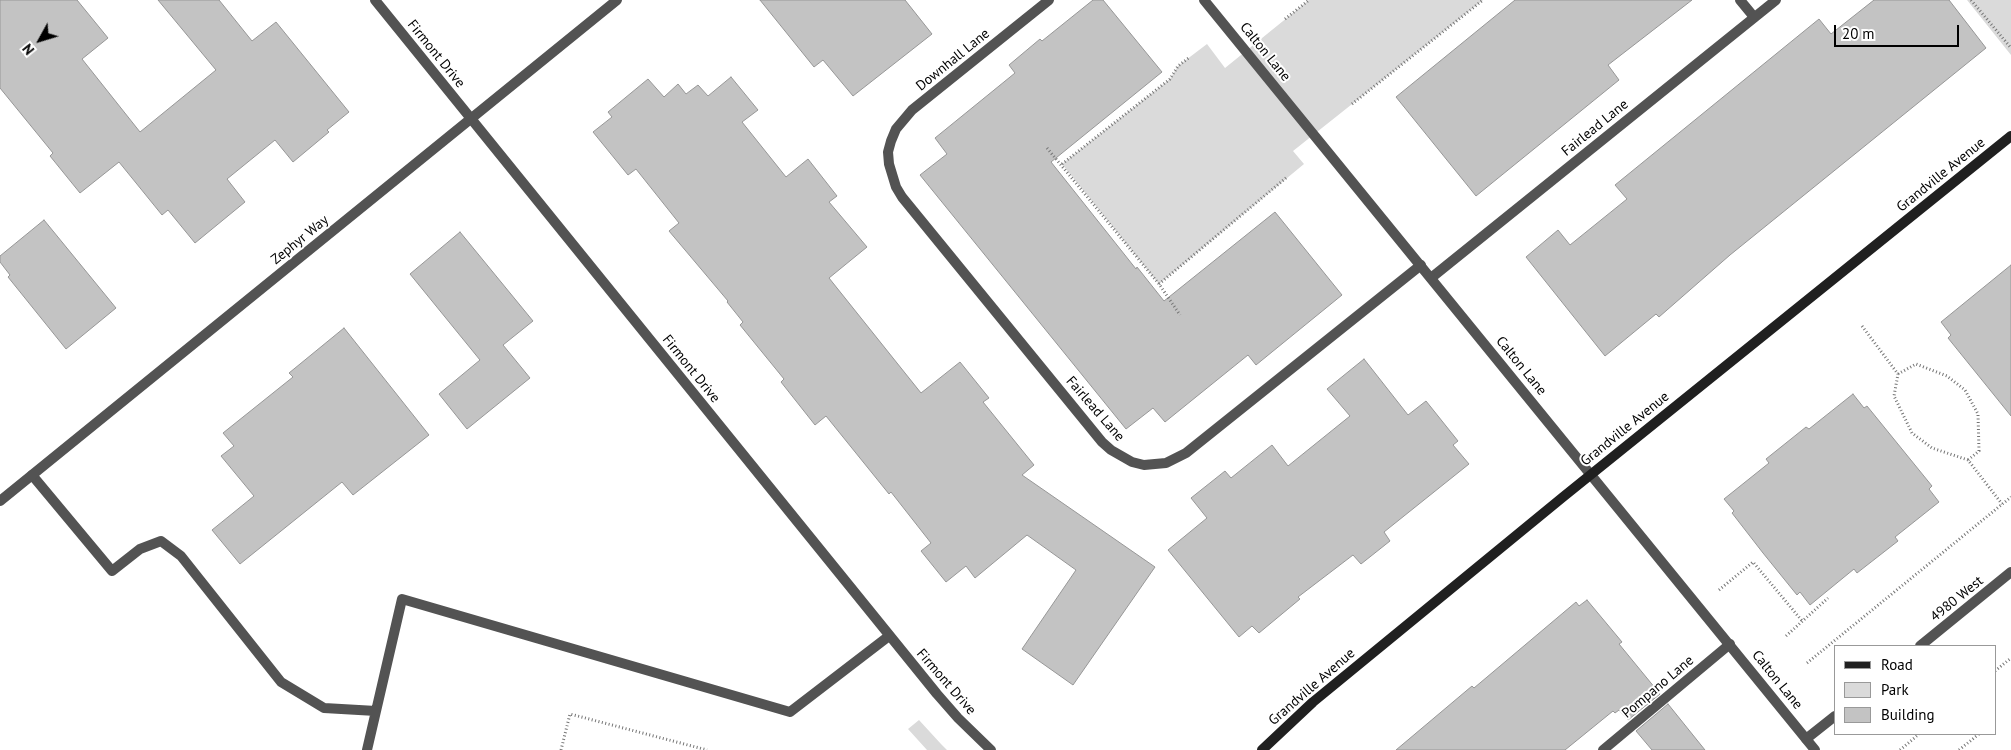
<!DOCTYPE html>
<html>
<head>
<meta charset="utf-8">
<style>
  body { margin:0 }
  #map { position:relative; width:2011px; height:750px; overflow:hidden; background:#fff; font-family:"PT Sans",sans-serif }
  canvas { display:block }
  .legend { position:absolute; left:1834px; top:645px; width:162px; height:90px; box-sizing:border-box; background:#fff; border:1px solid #999; margin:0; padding:6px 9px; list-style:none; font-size:15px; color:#000 }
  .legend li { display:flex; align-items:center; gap:10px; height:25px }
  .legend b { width:25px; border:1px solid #999 }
  .north { position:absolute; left:15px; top:15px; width:50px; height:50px; -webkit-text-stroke:4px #fff; paint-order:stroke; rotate:231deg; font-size:14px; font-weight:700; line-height:20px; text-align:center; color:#000 }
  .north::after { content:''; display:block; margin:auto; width:18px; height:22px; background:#000; clip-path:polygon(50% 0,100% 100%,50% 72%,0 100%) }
  .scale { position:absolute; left:1834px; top:25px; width:125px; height:22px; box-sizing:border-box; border:2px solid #000; border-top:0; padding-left:6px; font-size:15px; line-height:18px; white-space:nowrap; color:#000; -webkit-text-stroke:4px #fff; paint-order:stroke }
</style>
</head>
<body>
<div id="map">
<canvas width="2011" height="750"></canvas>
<ul class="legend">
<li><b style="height:6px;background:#202020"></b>Road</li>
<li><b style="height:14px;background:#dadada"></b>Park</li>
<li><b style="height:14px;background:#c3c3c3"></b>Building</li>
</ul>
<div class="north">N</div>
<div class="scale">20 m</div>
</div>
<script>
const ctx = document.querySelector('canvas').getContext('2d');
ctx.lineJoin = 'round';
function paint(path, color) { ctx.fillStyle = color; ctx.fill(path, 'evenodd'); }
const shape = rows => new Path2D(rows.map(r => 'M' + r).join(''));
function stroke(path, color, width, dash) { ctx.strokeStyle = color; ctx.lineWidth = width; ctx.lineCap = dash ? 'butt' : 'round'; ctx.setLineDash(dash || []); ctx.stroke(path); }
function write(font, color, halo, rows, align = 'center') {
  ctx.font = font + ' "PT Sans",sans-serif'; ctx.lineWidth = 4; ctx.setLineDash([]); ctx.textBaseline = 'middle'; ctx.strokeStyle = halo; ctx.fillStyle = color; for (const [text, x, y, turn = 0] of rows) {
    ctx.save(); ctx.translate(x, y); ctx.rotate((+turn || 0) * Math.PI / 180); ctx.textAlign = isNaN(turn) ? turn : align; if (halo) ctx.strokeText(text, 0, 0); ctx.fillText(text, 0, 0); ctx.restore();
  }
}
paint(shape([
  [1309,0,1483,0,1293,151,1304,164,1159,284,1062,164,1170,79,1178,66,1207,44,1225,68],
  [1967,0,2011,0,2011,55],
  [919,720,941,744,947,750,927,750,908,729]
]), '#dadada');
const building = shape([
  [0,0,77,0,108,38,82,59,140,132,216,70,158,0,219,0,252,41,276,22,349,112,327,130,329,132,293,162,275,140,227,179,245,202,195,243,168,210,162,215,119,162,80,193,50,156,53,153,0,88,0,0],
  [760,0,905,0,932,34,853,96,823,60,814,67,760,0],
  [1093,0,1103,0,1162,72,1051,162,1136,269,1137,267,1164,301,1275,212,1342,295,1256,365,1248,355,1165,422,1153,408,1126,429,920,175,947,154,935,138,1015,73,1009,65,1040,39,1042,41,1093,0],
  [1515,0,1692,0,1608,65,1619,80,1476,196,1396,97,1515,0],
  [1874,0,1949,0,1986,48,1730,255,1659,317,1656,314,1605,356,1526,257,1558,230,1570,245,1627,199,1615,185,1819,19,1831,34,1874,0],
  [731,77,758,110,742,122,786,177,808,159,837,196,829,202,867,247,829,278,921,393,960,362,989,398,983,402,1034,465,1022,475,1155,567,1073,685,1022,649,1076,570,1027,535,975,578,966,566,946,582,921,551,931,543,891,492,889,494,826,416,815,425,781,382,784,379,740,325,743,322,727,302,728,301,669,231,679,223,636,169,628,175,593,132,612,117,608,112,648,79,664,97,678,84,686,94,698,85,708,96,731,77],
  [44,220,116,308,66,349,8,277,10,275,0,262,0,256,44,220],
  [460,232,533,321,503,345,530,378,467,429,439,394,480,360,410,274,460,232],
  [2011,265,2011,416,1948,338,1951,335,1941,322,2011,265],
  [344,328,429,435,353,495,342,482,240,564,212,530,254,496,221,456,234,446,223,433,293,377,289,373,344,328],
  [1364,359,1408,415,1426,401,1458,441,1453,445,1469,464,1384,532,1390,541,1361,564,1353,555,1298,597,1300,599,1259,633,1252,626,1239,637,1168,550,1207,518,1191,498,1225,471,1231,478,1272,445,1288,466,1350,416,1327,389,1364,359],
  [1853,394,1864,408,1867,406,1932,486,1929,489,1939,502,1895,537,1898,541,1857,573,1854,569,1810,605,1800,592,1797,595,1763,553,1732,513,1734,511,1724,499,1769,463,1766,459,1806,427,1809,429,1853,394],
  [1587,600,1622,642,1619,644,1660,694,1628,720,1619,710,1615,713,1613,711,1565,750,1396,750,1472,686,1474,688,1576,602,1579,606,1587,600],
  [1668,704,1705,750,1652,750,1636,731,1668,704]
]);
paint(building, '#c3c3c3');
stroke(building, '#979797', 1);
stroke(shape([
  [1971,0,2011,48],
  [1285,19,1309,0],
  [1352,104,1483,0],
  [1047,148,1159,284,1180,315],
  [1062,164,1170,79,1178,66,1190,57],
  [1159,284,1287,177],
  [1862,326,1898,374,1894,396,1912,433,1932,448,1968,460,2002,504],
  [1898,374,1916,364,1947,376,1965,390,1978,414,1979,451,1968,460],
  [1719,590,1753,562,1803,622],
  [1786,636,1828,598],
  [1807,663,2011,497],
  [1995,671,2011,658],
  [561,750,570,714,707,750],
  [1900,750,1919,734],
  [1959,750,1979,734]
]), '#757575', 3, [1, 2.5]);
stroke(shape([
  [1049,0,912,110,896,129,891,141,888,152,889,164,896,187,902,197,1102,442,1111,450,1132,462,1144,465,1166,463,1186,453,1421,265],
  [1740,0,1754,17],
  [1431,278,1776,0],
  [32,475,112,571,140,549,161,541,181,556,281,682,324,708,376,711],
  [1920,646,2011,572],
  [1806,739,1835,716],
  [367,750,402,599,790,712,889,636],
  [1603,750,1730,644]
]), '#535353', 10);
stroke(shape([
  [375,0,937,694,958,718,991,750],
  [1204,0,1815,750],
  [0,501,617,0]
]), '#535353', 10);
stroke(shape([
  [1262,750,1313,702,1563,497,2011,136]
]), '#202020', 10);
write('14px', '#000', '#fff', [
  ["Calton Lane",1265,52,51],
  ["Firmont Drive",436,54,51],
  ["Downhall Lane",953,60,-39],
  ["Fairlead Lane",1595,128,-39],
  ["Grandville Avenue",1941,175,-39],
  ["Zephyr Way",300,240,-39],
  ["Calton Lane",1521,366,51],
  ["Firmont Drive",691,369,51],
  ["Fairlead Lane",1095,409,49],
  ["Grandville Avenue",1625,429,-39],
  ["4980 West",1957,599,-39],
  ["Calton Lane",1777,680,51],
  ["Firmont Drive",946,682,49],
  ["Grandville Avenue",1312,687,-41],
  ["Pompano Lane",1658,687,-40]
]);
</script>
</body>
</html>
